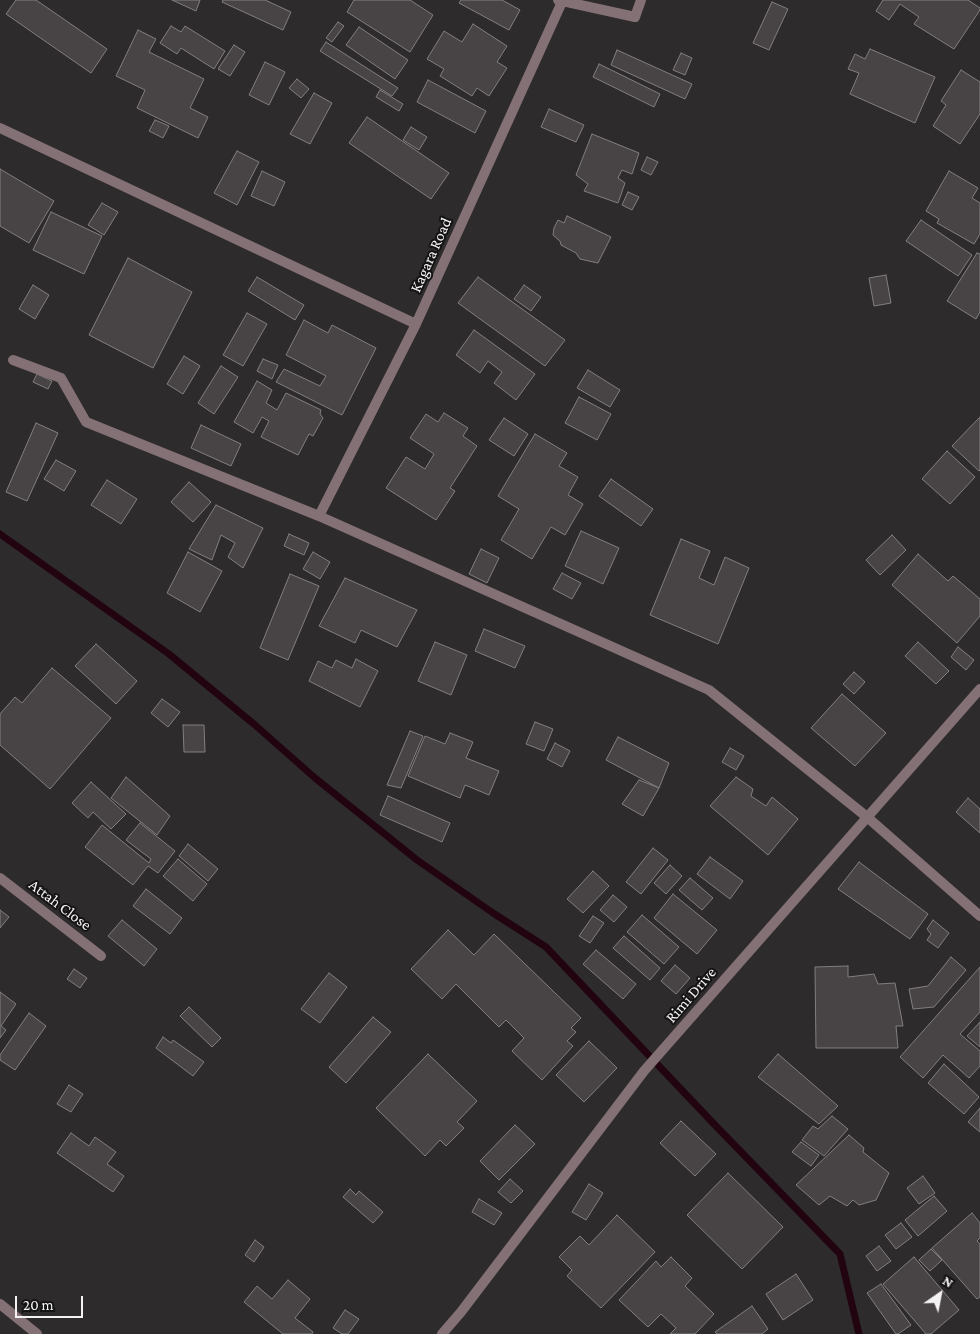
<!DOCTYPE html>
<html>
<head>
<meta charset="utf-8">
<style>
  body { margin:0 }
  #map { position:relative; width:980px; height:1334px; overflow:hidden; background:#2e2b2c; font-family:"Crimson Pro",serif }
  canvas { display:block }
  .north { position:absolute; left:915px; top:1269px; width:50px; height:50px; -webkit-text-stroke:4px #151414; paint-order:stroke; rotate:33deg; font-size:14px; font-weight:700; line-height:20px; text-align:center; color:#f5f2f3 }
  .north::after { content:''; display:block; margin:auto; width:18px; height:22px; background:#f5f2f3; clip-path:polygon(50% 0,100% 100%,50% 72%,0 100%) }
  .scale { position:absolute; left:15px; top:1296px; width:68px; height:22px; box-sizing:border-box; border:2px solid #f5f2f3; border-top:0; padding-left:6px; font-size:15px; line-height:18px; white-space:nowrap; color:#f5f2f3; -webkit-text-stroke:4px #151414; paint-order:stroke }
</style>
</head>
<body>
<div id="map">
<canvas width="980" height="1334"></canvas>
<div class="north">N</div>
<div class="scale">20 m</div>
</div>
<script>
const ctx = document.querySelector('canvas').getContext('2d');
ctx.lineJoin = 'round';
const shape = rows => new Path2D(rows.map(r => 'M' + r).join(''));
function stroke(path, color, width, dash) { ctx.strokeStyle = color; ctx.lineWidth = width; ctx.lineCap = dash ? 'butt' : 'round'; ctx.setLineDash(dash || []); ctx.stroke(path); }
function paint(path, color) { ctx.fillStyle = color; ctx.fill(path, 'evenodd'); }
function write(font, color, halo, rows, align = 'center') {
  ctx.font = font + ' "Crimson Pro",serif'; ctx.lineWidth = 4; ctx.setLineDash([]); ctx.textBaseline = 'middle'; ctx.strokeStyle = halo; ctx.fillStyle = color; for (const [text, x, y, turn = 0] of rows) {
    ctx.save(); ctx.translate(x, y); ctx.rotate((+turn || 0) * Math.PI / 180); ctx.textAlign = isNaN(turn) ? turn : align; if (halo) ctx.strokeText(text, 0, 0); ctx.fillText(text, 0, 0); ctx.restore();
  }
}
stroke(shape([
  [0,534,169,654,255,725,315,778,417,860,493,913,546,947,714,1124,840,1254,859,1334]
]), '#21040f', 7);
const building = shape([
  [16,0,36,0,107,49,91,73,6,14,16,0],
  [172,0,200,0,196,11,172,0],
  [223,0,265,0,291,12,283,30,222,2,223,0],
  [354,0,410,0,433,15,410,52,347,12,354,0],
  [461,0,502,0,520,10,509,30,459,3,461,0],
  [883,0,968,0,980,8,980,10,954,49,914,24,919,17,900,4,889,20,876,11,883,0],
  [772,2,788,9,769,50,753,43,772,2],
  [338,22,344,26,332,42,326,38,338,22],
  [473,24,507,46,497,62,507,68,489,96,477,88,472,96,440,76,444,69,427,59,444,31,462,42,473,24],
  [171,26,181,32,185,26,225,51,214,69,181,48,177,54,160,43,171,26],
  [359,27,408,60,395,79,346,45,359,27],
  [138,30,156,39,149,52,204,79,190,108,208,117,198,138,137,108,145,90,116,76,138,30],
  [326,42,398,88,392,96,320,51,326,42],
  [234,45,245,52,230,76,218,69,234,45],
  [870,49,935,77,915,123,850,94,859,73,848,69,855,54,865,59,870,49],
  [617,50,692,84,685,99,611,65,617,50],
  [681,53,692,58,685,75,673,70,681,53],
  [265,62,285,72,269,105,249,95,265,62],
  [599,64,660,94,654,107,593,77,599,64],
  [961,70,980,82,980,114,960,144,933,126,946,105,941,101,961,70],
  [297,79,309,89,301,98,289,88,297,79],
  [428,80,486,111,475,133,417,102,428,80],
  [380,90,403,104,399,111,376,97,380,90],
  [314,93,332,103,310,144,290,134,314,93],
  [549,109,584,125,576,142,541,127,549,109],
  [367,117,449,173,431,199,349,143,367,117],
  [155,120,169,126,163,138,149,131,155,120],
  [411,127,427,137,419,150,403,140,411,127],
  [592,134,639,153,632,174,622,170,618,178,625,183,618,203,584,191,588,184,576,175,592,134],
  [237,151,259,162,237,205,214,193,237,151],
  [647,157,658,162,651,175,641,170,647,157],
  [0,169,54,201,29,243,0,226,0,169],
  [262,171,285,182,274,206,251,196,262,171],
  [949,171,978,188,972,198,980,203,980,234,974,244,937,223,939,219,926,211,949,171],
  [628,192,639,197,632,210,622,205,628,192],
  [102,203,118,212,104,235,88,225,102,203],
  [51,212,102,236,84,274,33,250,51,212],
  [567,216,611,237,598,263,580,259,576,253,561,245,560,241,553,235,554,228,558,220,564,223,567,216],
  [921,220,972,255,958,276,906,241,921,220],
  [977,253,980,254,980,312,976,319,947,301,977,253],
  [128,258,192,292,153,368,89,335,128,258],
  [886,275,891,303,874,306,869,278,886,275],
  [257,277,304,305,295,320,248,291,257,277],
  [478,277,565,340,545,366,458,303,478,277],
  [33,285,49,295,35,319,19,309,33,285],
  [524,285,541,297,531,311,514,299,524,285],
  [247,313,267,324,243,366,223,355,247,313],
  [304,320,328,333,332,325,376,348,342,415,276,382,284,369,320,386,326,376,286,355,304,320],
  [474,330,535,374,516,400,494,383,502,372,488,361,480,373,456,355,474,330],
  [184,356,200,366,183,394,167,384,184,356],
  [263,359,278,365,272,379,257,371,263,359],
  [221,366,238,377,214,414,198,403,221,366],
  [588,370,620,390,610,407,577,388,588,370],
  [37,374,52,381,48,389,33,382,37,374],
  [257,381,272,390,266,403,277,410,286,393,321,410,320,414,323,418,313,436,309,434,298,455,261,437,269,421,262,417,253,433,234,422,257,381],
  [579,397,611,414,597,440,565,423,579,397],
  [444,413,468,428,463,436,477,446,450,488,455,491,436,520,386,488,406,457,425,469,434,454,410,438,426,414,438,422,444,413],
  [980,417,980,470,979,471,952,446,980,417],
  [504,418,528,434,514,456,489,440,504,418],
  [36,423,58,433,27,501,6,492,36,423],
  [201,425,241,444,231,466,191,448,201,425],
  [535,434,567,453,559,466,578,477,568,495,583,504,565,535,551,527,532,559,501,540,519,509,498,496,535,434],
  [947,451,975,477,950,504,922,479,947,451],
  [56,460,76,471,64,491,44,479,56,460],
  [611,479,653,509,641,526,599,496,611,479],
  [107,480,137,499,121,524,91,505,107,480],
  [189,482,211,502,193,522,171,502,189,482],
  [216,505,263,528,243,568,228,557,235,543,221,535,212,560,189,549,216,505],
  [581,531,619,548,603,584,565,566,581,531],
  [289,534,309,543,304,555,284,546,289,534],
  [892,535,906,550,880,575,866,560,892,535],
  [681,539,710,551,699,578,714,585,725,557,749,568,718,644,650,615,681,539],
  [481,549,499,558,487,583,469,574,481,549],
  [188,552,222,571,200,612,167,593,188,552],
  [313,552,330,562,320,579,303,569,313,552],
  [918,554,948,581,953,576,980,599,980,616,957,643,892,585,918,554],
  [562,573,581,583,572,599,553,589,562,573],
  [290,574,319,586,288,660,260,648,290,574],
  [345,578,417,610,397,647,361,630,355,643,319,626,345,578],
  [484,629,525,646,515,668,475,651,484,629],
  [435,642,467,655,451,695,418,681,435,642],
  [918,642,949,671,936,684,905,656,918,642],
  [96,644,137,681,116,704,75,666,96,644],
  [958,647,974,660,966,670,951,657,958,647],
  [356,659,378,671,360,707,309,681,318,661,332,668,336,660,352,668,356,659],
  [52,668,111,718,50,789,0,745,0,714,15,697,22,703,52,668],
  [854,672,865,682,854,694,843,684,854,672],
  [842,694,886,733,855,766,811,728,842,694],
  [162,699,180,712,168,727,151,713,162,699],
  [535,722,553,729,544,751,526,744,535,722],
  [183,725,204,725,205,752,184,752,183,725],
  [410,731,423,736,401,788,387,785,410,731],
  [450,733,473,742,466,758,499,771,489,795,465,785,460,798,408,776,425,736,445,744,450,733],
  [618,737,669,763,659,788,606,760,618,737],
  [555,743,570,751,562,767,547,759,555,743],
  [730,748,744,756,736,770,722,762,730,748],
  [126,777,170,816,157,835,111,798,126,777],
  [736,777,753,789,751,796,766,806,772,797,798,819,768,855,710,806,736,777],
  [639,780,659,788,643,816,622,804,639,780],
  [91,782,126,814,111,829,93,812,88,818,72,803,91,782],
  [388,796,450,823,442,842,380,815,388,796],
  [968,798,980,809,980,833,956,812,968,798],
  [140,823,175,851,158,873,148,866,133,885,85,847,102,825,149,863,151,859,126,840,140,823],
  [188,844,218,869,208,881,179,856,188,844],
  [653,848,668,860,641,894,626,882,653,848],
  [710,857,743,881,730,899,697,874,710,857],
  [178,859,207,884,193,901,163,876,178,859],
  [859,862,928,914,910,939,838,889,859,862],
  [670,865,682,876,666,894,654,883,670,865],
  [593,871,609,886,583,913,567,899,593,871],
  [690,878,713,898,702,910,679,890,690,878],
  [146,889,182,918,170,934,133,906,146,889],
  [673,894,717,930,697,954,654,918,673,894],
  [613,895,627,907,614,922,600,910,613,895],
  [0,910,9,917,0,928,0,910],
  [642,915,679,947,664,964,627,932,642,915],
  [593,916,604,923,590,943,579,936,593,916],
  [122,920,157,949,144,966,108,936,122,920],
  [933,920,949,933,938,948,927,940,931,934,927,929,933,920],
  [448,930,474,955,494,934,581,1018,571,1028,576,1032,567,1041,573,1046,542,1080,512,1051,524,1038,506,1020,499,1027,456,984,442,999,411,969,448,930],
  [624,936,660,968,650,980,613,948,624,936],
  [596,950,636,984,623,999,583,964,596,950],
  [951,957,966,970,934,1007,913,1009,909,989,928,986,951,957],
  [675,965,690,978,676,994,661,981,675,965],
  [848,966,848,977,874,974,878,984,895,983,903,1026,896,1026,898,1048,816,1048,815,967,848,966],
  [980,967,980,1012,960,1034,980,1051,980,1066,969,1078,943,1055,923,1078,900,1057,980,967],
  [74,969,87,978,80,988,67,979,74,969],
  [329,973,347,987,320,1023,301,1009,329,973],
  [0,992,16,1004,1,1026,6,1030,0,1038,0,992],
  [189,1007,221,1038,212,1047,180,1016,189,1007],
  [29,1013,46,1026,15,1070,0,1060,0,1055,29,1013],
  [373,1017,391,1032,346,1083,329,1067,373,1017],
  [980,1022,980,1047,967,1036,980,1022],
  [163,1037,171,1043,173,1040,204,1062,193,1076,156,1048,163,1037],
  [589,1041,617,1068,584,1102,556,1075,589,1041],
  [428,1054,477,1101,457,1122,464,1128,446,1146,440,1140,425,1156,376,1108,428,1054],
  [778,1054,838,1106,819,1124,758,1077,778,1054],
  [944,1064,979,1097,964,1114,928,1083,944,1064],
  [69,1085,83,1094,71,1112,57,1104,69,1085],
  [980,1108,980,1132,968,1122,980,1108],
  [832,1116,848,1129,824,1156,802,1140,813,1126,818,1129,832,1116],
  [681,1121,716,1154,695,1176,660,1143,681,1121],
  [515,1125,535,1144,499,1180,480,1161,515,1125],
  [71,1133,89,1146,95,1137,116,1152,107,1164,124,1176,113,1192,57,1153,71,1133],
  [849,1135,864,1148,863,1152,889,1173,876,1200,859,1205,853,1200,847,1206,830,1196,819,1205,796,1185,849,1135],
  [801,1142,819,1155,811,1166,792,1152,801,1142],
  [728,1173,783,1227,742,1269,687,1215,728,1173],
  [923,1176,935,1193,919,1204,907,1188,923,1176],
  [510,1179,523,1191,511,1203,498,1192,510,1179],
  [589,1184,603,1193,586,1220,572,1212,589,1184],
  [350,1189,356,1195,359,1191,383,1212,373,1223,343,1197,350,1189],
  [934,1196,947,1211,918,1236,905,1220,934,1196],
  [479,1199,502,1213,494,1225,472,1212,479,1199],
  [972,1213,980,1223,980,1238,977,1241,980,1244,980,1297,977,1299,932,1248,972,1213],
  [617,1215,655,1252,601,1308,567,1276,572,1270,559,1257,580,1236,589,1245,617,1215],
  [901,1223,912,1237,896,1249,885,1235,901,1223],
  [255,1240,264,1247,254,1262,245,1255,255,1240],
  [879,1246,891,1261,877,1271,866,1256,879,1246],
  [931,1249,942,1260,930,1271,919,1260,931,1249],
  [671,1257,692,1278,685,1286,714,1314,695,1334,670,1334,676,1328,661,1314,648,1327,619,1300,656,1261,661,1267,671,1257],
  [914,1257,959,1310,931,1334,926,1334,883,1284,914,1257],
  [796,1274,813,1300,783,1320,766,1294,796,1274],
  [288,1280,310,1299,295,1318,313,1332,312,1334,283,1334,244,1302,257,1286,272,1299,288,1280],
  [881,1284,911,1325,898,1334,896,1334,867,1293,881,1284],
  [752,1306,768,1329,762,1334,717,1334,715,1332,752,1306],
  [345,1310,359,1319,348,1334,342,1334,333,1328,345,1310]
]);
paint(building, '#484445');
stroke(building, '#837f80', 1);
stroke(shape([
  [558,0,635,17,641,0],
  [0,128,416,324],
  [13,360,61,378,86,422,319,516,709,690,867,817,980,916],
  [319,516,416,324,562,2],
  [0,878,101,956]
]), '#847176', 10);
stroke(shape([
  [0,1304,37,1334],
  [442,1334,461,1312,644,1071,980,689]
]), '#847176', 10);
write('16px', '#f5f2f3', '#151414', [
  ["Kagara Road",431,255,-66],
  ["Attah Close",60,905,37],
  ["Rimi Drive",691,995,-49]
]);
</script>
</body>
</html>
